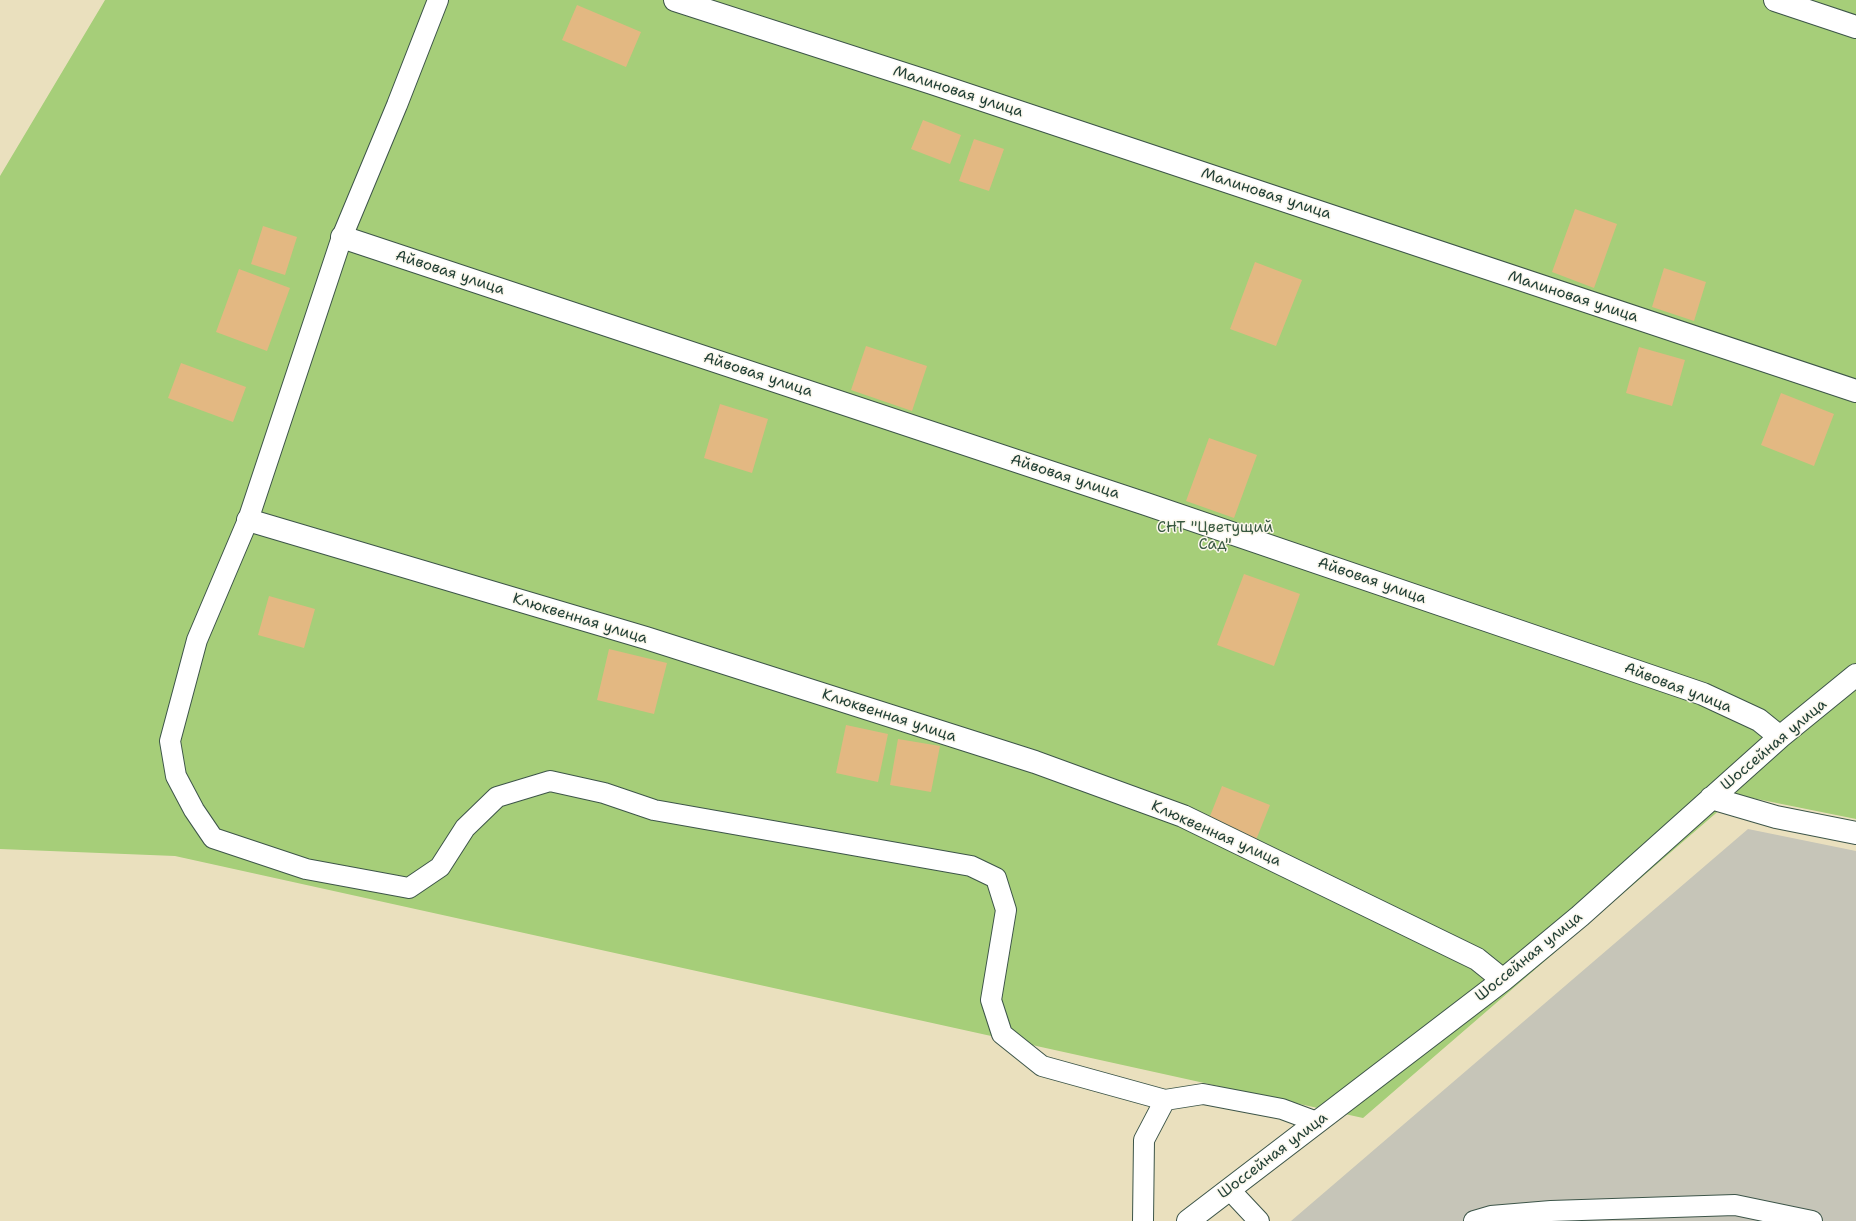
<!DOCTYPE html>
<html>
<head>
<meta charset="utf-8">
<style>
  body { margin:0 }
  canvas { display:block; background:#eae0be }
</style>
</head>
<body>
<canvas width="1856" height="1221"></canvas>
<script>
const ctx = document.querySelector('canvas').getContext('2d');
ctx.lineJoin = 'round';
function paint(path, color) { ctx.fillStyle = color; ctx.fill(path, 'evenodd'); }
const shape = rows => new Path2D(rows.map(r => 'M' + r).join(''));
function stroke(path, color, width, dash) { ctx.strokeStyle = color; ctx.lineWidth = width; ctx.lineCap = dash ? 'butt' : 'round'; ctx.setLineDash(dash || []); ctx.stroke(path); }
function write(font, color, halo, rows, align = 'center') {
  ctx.font = font + ' "Shantell Sans",sans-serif'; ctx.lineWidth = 3; ctx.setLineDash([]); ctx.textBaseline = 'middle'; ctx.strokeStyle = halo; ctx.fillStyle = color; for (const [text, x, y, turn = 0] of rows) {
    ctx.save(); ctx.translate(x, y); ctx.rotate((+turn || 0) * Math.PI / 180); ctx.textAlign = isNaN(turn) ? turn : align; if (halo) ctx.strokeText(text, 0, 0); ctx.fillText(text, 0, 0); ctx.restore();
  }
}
paint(shape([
  [1748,829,1856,851,1856,1221,1291,1221]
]), '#c6c5b8');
paint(shape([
  [105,0,1856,0,1856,819,1737,795,1363,1118,175,856,0,849,0,176]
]), '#a6ce79');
paint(shape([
  [577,5,641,32,626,67,562,40],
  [923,120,961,135,950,164,911,149],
  [974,139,1004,149,989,191,959,181],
  [1575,209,1617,224,1594,288,1552,272],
  [263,226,297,237,285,275,251,264],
  [1255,262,1302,280,1276,346,1230,329],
  [1664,268,1706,282,1694,321,1652,307],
  [239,269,290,288,267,351,216,332],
  [866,346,927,366,912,411,851,390],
  [1639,347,1685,360,1672,406,1626,393],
  [181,363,246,387,233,422,168,398],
  [1781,393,1834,414,1814,466,1761,445],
  [720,404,768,419,752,473,704,458],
  [1209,438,1257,455,1234,518,1186,501],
  [1244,574,1300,594,1274,666,1217,645],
  [269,596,315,609,304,648,258,635],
  [609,649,667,663,654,714,597,700],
  [846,725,888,734,878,782,836,773],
  [898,739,940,746,931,792,890,785],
  [1222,786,1270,805,1256,840,1208,821]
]), '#e3b882');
const service = shape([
  [438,0,397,105,342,237,248,520,197,640,170,741,176,776,194,810,213,838,306,869,409,888,440,867,465,828,497,797,550,781,604,793,654,810,971,866,996,878,1006,910,991,1000,1002,1034,1042,1066,1165,1100],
  [1229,1189,1259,1221],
  [1143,1221,1144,1140,1165,1100,1203,1094,1282,1109,1317,1122],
  [1474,1221,1491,1216,1551,1211,1735,1205,1812,1221]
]);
const minor = shape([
  [675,0,932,83,1856,391],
  [1775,0,1856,27],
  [342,237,1146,504,1703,694,1759,720,1780,737],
  [248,520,646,638,1035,762,1183,816,1477,959,1503,980],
  [1711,798,1776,817,1856,833],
  [1188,1221,1503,980,1580,916,1780,737,1856,675]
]);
stroke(service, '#3d5549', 22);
stroke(minor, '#3d5549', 24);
stroke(service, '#fff', 20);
stroke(minor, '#fff', 22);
write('15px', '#1f3d34', '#fbf7ec', [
  ["Малиновая улица",958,92,18],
  ["Малиновая улица",1266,194,18],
  ["Айвовая улица",450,273,18],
  ["Малиновая улица",1573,297,18],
  ["Айвовая улица",758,375,18],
  ["Айвовая улица",1065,477,18],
  ["Айвовая улица",1372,581,19],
  ["Клюквенная улица",580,619,17],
  ["Айвовая улица",1678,688,21],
  ["Клюквенная улица",889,716,18],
  ["Шоссейная улица",1774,745,-40],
  ["Клюквенная улица",1216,834,24],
  ["Шоссейная улица",1529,957,-39],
  ["Шоссейная улица",1273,1156,-37]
]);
write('15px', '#3a5a42', '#fbf7ec', [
  ["СНТ \"Цветущий",1215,528],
  ["Сад\"",1215,545]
]);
</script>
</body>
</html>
